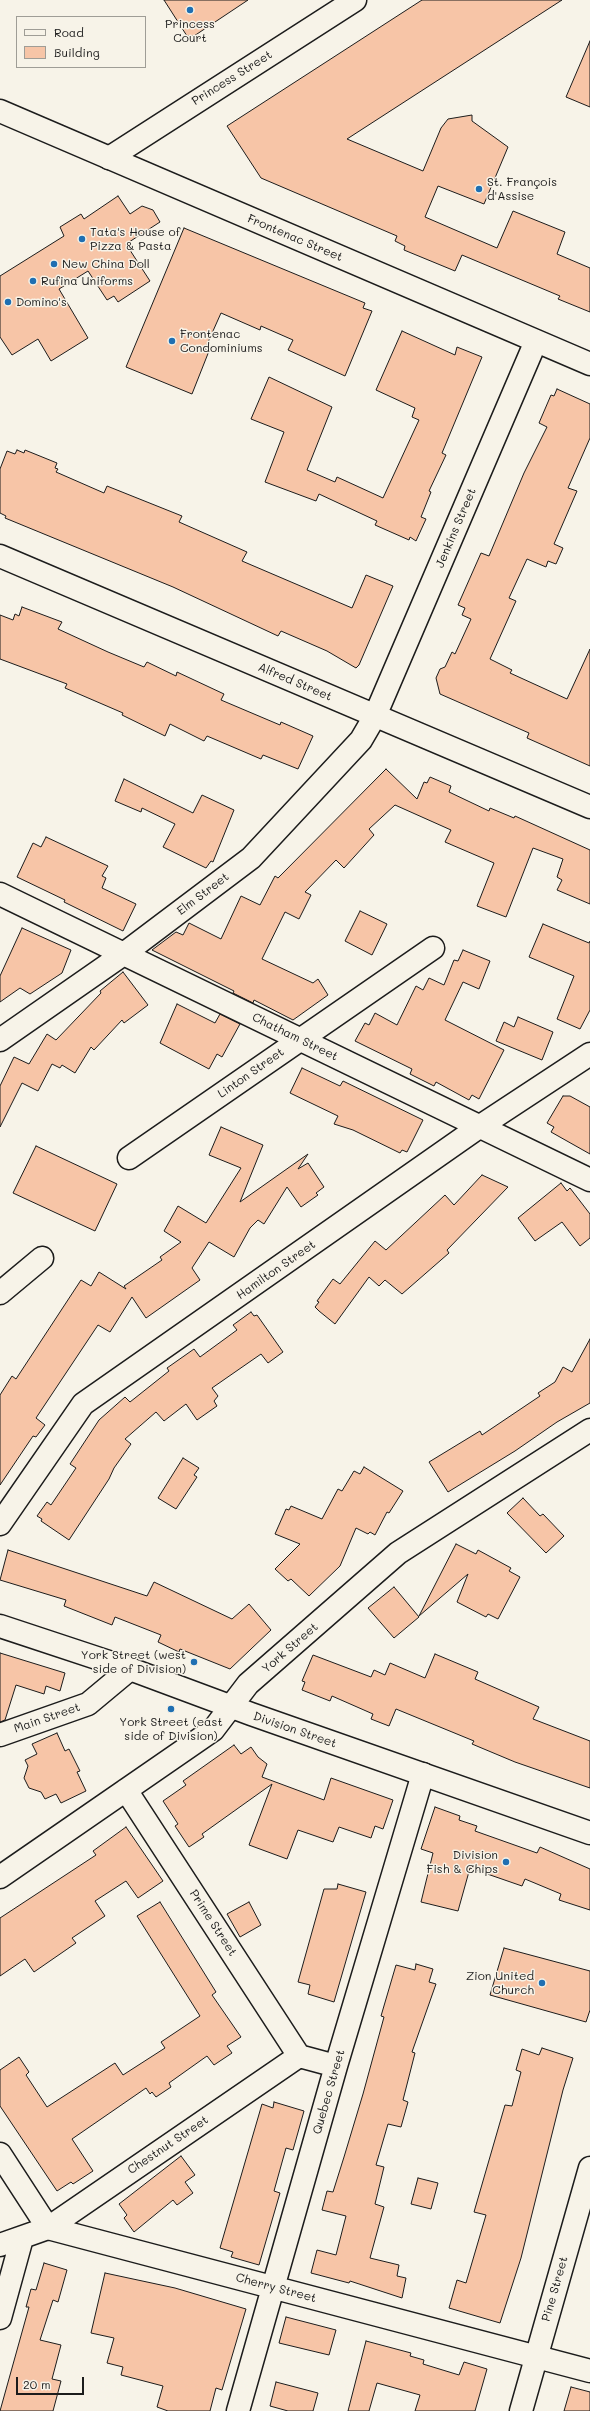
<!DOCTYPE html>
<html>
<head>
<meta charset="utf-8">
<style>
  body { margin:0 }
  #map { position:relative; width:590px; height:2411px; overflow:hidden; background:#f7f3e8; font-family:Mali,sans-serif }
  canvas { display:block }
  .legend { position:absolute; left:16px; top:16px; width:130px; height:52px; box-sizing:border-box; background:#f7f3e8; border:1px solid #9f9d96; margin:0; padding:5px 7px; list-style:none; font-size:12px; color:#1c1c1c }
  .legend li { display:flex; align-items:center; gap:8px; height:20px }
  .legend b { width:20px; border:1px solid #9f9d96 }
  .scale { position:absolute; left:16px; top:2377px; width:68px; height:18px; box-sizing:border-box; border:2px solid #1c1c1c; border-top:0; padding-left:5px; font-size:12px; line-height:14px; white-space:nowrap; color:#1c1c1c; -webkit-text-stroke:3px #f7f3e8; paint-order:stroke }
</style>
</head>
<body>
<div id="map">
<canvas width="590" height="2411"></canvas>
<ul class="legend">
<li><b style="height:5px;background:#f7f3e8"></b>Road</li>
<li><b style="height:11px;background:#f7c5a7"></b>Building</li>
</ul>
<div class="scale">20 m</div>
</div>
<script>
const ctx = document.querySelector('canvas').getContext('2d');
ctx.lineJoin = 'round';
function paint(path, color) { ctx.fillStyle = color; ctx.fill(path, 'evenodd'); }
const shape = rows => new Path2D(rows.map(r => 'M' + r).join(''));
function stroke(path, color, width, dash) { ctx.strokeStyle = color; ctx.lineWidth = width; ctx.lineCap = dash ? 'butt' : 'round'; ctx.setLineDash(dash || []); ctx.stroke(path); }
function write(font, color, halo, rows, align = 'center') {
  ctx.font = font + ' Mali,sans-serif'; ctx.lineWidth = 3; ctx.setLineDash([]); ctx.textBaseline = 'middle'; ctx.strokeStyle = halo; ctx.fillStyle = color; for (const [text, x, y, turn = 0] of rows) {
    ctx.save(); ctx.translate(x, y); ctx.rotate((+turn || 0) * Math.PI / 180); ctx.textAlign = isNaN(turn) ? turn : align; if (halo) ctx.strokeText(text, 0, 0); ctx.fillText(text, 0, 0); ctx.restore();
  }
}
const building = shape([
  [164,0,248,0,194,36,187,36,164,0],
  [422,0,562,0,347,139,423,171,441,128,448,119,472,115,472,121,508,147,484,204,438,186,425,217,497,248,513,211,565,232,557,254,590,268,590,312,558,299,560,296,462,255,455,271,404,250,405,246,395,241,397,236,261,178,227,126,422,0],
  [590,41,590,107,566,97,590,41],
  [118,196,130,214,142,206,153,210,160,222,126,244,150,281,118,302,114,296,107,300,88,271,59,289,88,338,51,361,38,339,12,355,0,337,0,276,64,236,60,227,81,214,84,219,118,196],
  [184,228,365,303,363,308,372,311,345,376,288,350,293,340,261,326,260,330,221,313,205,349,209,351,192,394,126,367,184,228],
  [402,331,455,355,457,347,482,357,442,453,446,455,429,491,431,492,421,517,426,519,416,541,410,537,409,540,375,525,377,521,319,494,316,501,265,482,284,432,251,419,269,377,332,407,307,470,335,482,337,477,383,498,419,420,412,417,415,408,376,390,402,331],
  [557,389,590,404,590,438,568,488,577,491,554,544,563,548,556,564,548,561,546,567,527,559,509,598,516,601,490,659,512,670,510,673,567,699,590,649,590,766,527,738,529,733,440,694,436,678,440,669,445,667,452,652,455,654,471,619,462,615,465,608,458,605,481,553,489,556,524,473,547,427,539,423,551,395,554,396,557,389],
  [17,450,24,453,25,450,57,463,55,468,58,469,56,472,104,493,107,486,182,516,179,522,247,552,242,561,352,608,366,575,393,586,359,665,356,668,327,651,281,631,278,636,173,587,5,518,6,516,0,513,0,469,7,451,15,454,17,450],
  [22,607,62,622,58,629,108,652,144,667,147,662,176,676,177,672,224,694,221,700,280,725,281,722,313,736,298,769,263,755,261,759,207,736,204,741,170,724,165,736,122,715,123,713,65,688,67,684,0,659,0,615,13,620,15,614,19,616,22,607],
  [386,769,417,799,424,782,427,783,430,777,451,786,449,792,489,811,490,808,514,818,515,816,590,850,590,904,557,890,562,880,557,877,563,859,533,848,506,917,477,906,494,863,445,842,451,830,395,805,369,829,374,835,344,868,336,860,305,892,311,895,299,919,285,912,262,959,313,983,318,979,328,995,293,1020,254,1000,253,1003,233,993,234,991,152,950,176,932,183,935,189,923,221,939,241,896,260,905,275,876,278,878,386,769],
  [124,779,193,813,202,795,234,810,213,862,211,861,206,868,163,847,175,824,142,808,141,812,115,801,124,779],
  [46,837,108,866,102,876,106,878,102,888,136,904,123,931,64,902,65,900,17,877,33,843,41,847,46,837],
  [360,911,387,924,372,955,345,941,360,911],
  [543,924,589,943,590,941,590,1010,580,1029,557,1019,574,976,529,957,543,924],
  [22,928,71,950,62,973,30,994,20,988,0,1002,0,976,22,928],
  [463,950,490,961,479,989,463,982,445,1020,504,1050,479,1099,472,1095,469,1100,436,1082,434,1086,410,1074,412,1069,355,1041,365,1023,369,1025,375,1013,397,1025,416,986,423,990,429,978,444,985,454,960,458,961,463,950],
  [123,972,148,1005,124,1023,122,1020,94,1050,91,1047,75,1073,62,1065,60,1068,52,1064,38,1091,22,1083,0,1127,0,1086,14,1057,29,1064,47,1034,56,1040,101,993,100,991,123,972],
  [177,1004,215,1023,220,1014,240,1024,222,1057,217,1054,209,1069,160,1043,177,1004],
  [518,1017,553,1032,542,1060,496,1041,504,1022,514,1027,518,1017],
  [302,1068,340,1086,343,1081,423,1120,407,1152,402,1150,400,1153,353,1130,334,1124,338,1116,290,1093,302,1068],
  [563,1096,570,1096,590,1107,590,1154,551,1132,554,1127,547,1123,563,1096],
  [221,1127,263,1145,240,1202,308,1154,298,1169,308,1163,324,1187,316,1193,318,1195,301,1207,287,1187,264,1224,258,1220,250,1228,234,1257,209,1242,192,1268,200,1280,146,1318,132,1297,110,1332,98,1325,36,1418,45,1425,36,1437,33,1436,0,1485,0,1395,12,1376,16,1379,81,1280,91,1286,99,1272,126,1289,124,1286,162,1260,160,1257,181,1242,164,1231,178,1206,206,1223,241,1168,209,1155,221,1127],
  [36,1146,117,1184,95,1231,13,1193,36,1146],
  [482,1175,508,1187,447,1250,449,1253,402,1294,385,1280,379,1286,369,1277,335,1324,319,1311,315,1307,319,1302,317,1301,333,1279,340,1284,375,1241,386,1250,445,1195,454,1205,482,1175],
  [561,1183,567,1191,570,1188,590,1214,590,1238,580,1246,562,1222,535,1241,518,1218,561,1183],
  [251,1312,254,1316,257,1315,283,1352,268,1363,261,1354,212,1388,218,1396,214,1401,217,1406,197,1420,186,1404,164,1421,156,1412,125,1439,131,1444,114,1468,109,1479,69,1540,41,1521,42,1519,37,1516,47,1502,51,1505,76,1468,70,1464,99,1420,125,1397,130,1402,169,1371,167,1368,194,1349,200,1357,237,1330,233,1325,251,1312],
  [590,1339,590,1403,557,1422,515,1451,448,1492,429,1462,480,1431,482,1435,540,1396,538,1393,555,1382,563,1367,572,1372,590,1339],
  [183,1458,199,1468,194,1475,197,1477,176,1509,158,1498,183,1458],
  [364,1467,403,1491,389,1513,387,1512,375,1535,370,1532,368,1534,356,1528,340,1566,309,1596,291,1579,288,1581,275,1569,300,1544,275,1534,286,1509,289,1510,291,1506,322,1519,338,1489,342,1491,354,1471,360,1474,364,1467],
  [523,1498,540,1516,543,1514,564,1536,546,1553,507,1513,523,1498],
  [456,1544,476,1554,478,1550,511,1568,509,1571,520,1577,498,1619,488,1614,486,1617,457,1602,468,1574,419,1616,456,1544],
  [8,1550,147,1596,154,1582,232,1619,249,1604,271,1630,230,1669,180,1649,179,1652,158,1642,161,1635,115,1617,112,1625,64,1606,66,1600,0,1580,8,1550],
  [394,1587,419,1617,394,1638,368,1608,394,1587],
  [0,1653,65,1673,60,1691,46,1686,44,1694,16,1685,5,1720,0,1722,0,1653],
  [435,1654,478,1672,475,1679,539,1707,533,1719,590,1741,590,1788,515,1762,472,1744,474,1741,396,1709,389,1726,371,1719,373,1714,332,1696,330,1701,302,1690,305,1682,302,1681,313,1655,371,1677,374,1670,385,1675,390,1663,425,1678,435,1654],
  [57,1733,65,1751,69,1749,80,1771,77,1772,86,1791,61,1803,56,1794,45,1799,41,1792,29,1788,24,1778,28,1766,25,1760,37,1754,32,1744,57,1733],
  [234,1745,241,1754,251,1747,258,1757,267,1764,262,1777,324,1800,331,1778,393,1800,383,1829,375,1826,371,1838,339,1827,333,1842,298,1830,287,1859,249,1845,272,1784,202,1834,204,1837,189,1847,175,1826,178,1824,163,1801,186,1785,183,1781,234,1745],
  [435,1807,460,1816,459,1820,477,1826,475,1831,537,1853,540,1847,590,1869,590,1910,559,1900,561,1894,525,1879,522,1886,470,1868,458,1911,421,1902,433,1853,421,1849,435,1807],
  [126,1827,163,1881,138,1898,126,1881,95,1901,105,1916,72,1938,76,1943,34,1972,25,1959,0,1976,0,1918,96,1855,93,1851,126,1827],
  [338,1884,366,1892,334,2002,308,1994,310,1985,298,1982,324,1889,337,1889,338,1884],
  [160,1902,216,1992,212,1995,241,2037,227,2046,232,2053,214,2065,207,2056,169,2083,171,2087,156,2097,152,2092,150,2094,146,2088,72,2139,93,2171,73,2184,71,2182,57,2191,0,2106,0,2070,19,2057,29,2072,26,2075,47,2107,115,2063,123,2075,165,2048,161,2042,200,2016,137,1916,160,1902],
  [249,1902,261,1925,240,1937,227,1914,249,1902],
  [504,1948,590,1971,590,2010,586,2022,490,1995,504,1948],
  [416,1964,433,1969,429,1982,436,1984,412,2052,415,2053,403,2100,408,2102,401,2127,388,2124,376,2165,384,2167,375,2204,384,2207,370,2258,399,2265,397,2276,406,2278,402,2298,350,2281,349,2283,311,2273,317,2250,336,2255,346,2216,322,2210,327,2191,333,2192,344,2157,363,2094,384,2017,381,2016,396,1965,415,1970,416,1964],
  [542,2048,573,2058,563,2090,521,2258,500,2323,449,2308,457,2280,466,2283,486,2215,474,2212,505,2105,512,2106,521,2072,516,2070,522,2049,539,2055,542,2048],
  [274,2102,304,2111,293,2150,286,2148,274,2191,280,2193,259,2265,231,2257,233,2252,220,2248,262,2104,273,2108,274,2102],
  [181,2156,195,2175,185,2182,193,2193,177,2205,173,2200,134,2232,124,2218,127,2215,119,2204,181,2156],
  [418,2178,438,2183,431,2209,411,2204,418,2178],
  [44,2263,67,2270,58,2302,53,2300,40,2340,61,2345,52,2379,61,2381,53,2411,0,2411,29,2307,26,2307,31,2289,36,2290,44,2263],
  [105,2273,175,2288,246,2309,222,2390,216,2388,210,2411,168,2411,157,2407,163,2386,121,2375,123,2367,107,2363,114,2338,91,2333,105,2273],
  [286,2317,336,2330,329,2355,279,2343,286,2317],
  [366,2341,411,2353,410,2356,424,2360,423,2364,459,2375,464,2362,487,2369,475,2411,415,2411,420,2395,377,2383,369,2411,348,2411,366,2341],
  [276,2382,318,2393,313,2411,288,2411,270,2406,276,2382],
  [571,2387,590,2392,590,2411,564,2411,571,2387]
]);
paint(building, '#f7c5a7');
stroke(building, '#1c1c1c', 1);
const minor = shape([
  [0,111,590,364],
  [0,556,590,807],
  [0,894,590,1180],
  [0,1040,125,953,251,858,361,740,375,716,536,341],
  [129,1158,433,948],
  [0,1293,42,1258],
  [0,1524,83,1404,479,1127,590,1054],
  [0,1735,88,1704,130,1669],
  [126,1790,299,2056],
  [0,1877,213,1730,248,1684,398,1553,590,1430],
  [0,2154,48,2228,590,2371],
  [0,2245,48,2228,299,2056,336,2066],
  [0,2318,22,2238],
  [238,2411,336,2066,423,1774],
  [521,2411,590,2168]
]);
const major = shape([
  [109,158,355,0],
  [0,1626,130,1669,251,1714,590,1833]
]);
stroke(minor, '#1c1c1c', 25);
stroke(major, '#1c1c1c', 25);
stroke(minor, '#f7f3e8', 22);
stroke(major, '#f7f3e8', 22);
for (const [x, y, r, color] of [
  [190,10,4,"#1f6fb2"],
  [479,189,4,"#1f6fb2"],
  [82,239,4,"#1f6fb2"],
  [54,264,4,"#1f6fb2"],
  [33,281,4,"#1f6fb2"],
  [8,302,4,"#1f6fb2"],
  [172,341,4,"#1f6fb2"],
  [194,1662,4,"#1f6fb2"],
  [171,1709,4,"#1f6fb2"],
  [506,1862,4,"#1f6fb2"],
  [542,1983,4,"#1f6fb2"]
]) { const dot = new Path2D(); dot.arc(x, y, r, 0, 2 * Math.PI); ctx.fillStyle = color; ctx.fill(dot); stroke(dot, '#f7f3e8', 1.5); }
write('12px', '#1c1c1c', '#f7f3e8', [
  ["Princess",190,24,"center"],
  ["Court",190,38,"center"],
  ["St. François",487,182],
  ["d'Assise",487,196],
  ["Tata's House of",90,232],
  ["Pizza & Pasta",90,246],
  ["New China Doll",62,264],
  ["Rufina Uniforms",41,281],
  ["Domino's",16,302],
  ["Frontenac",180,334],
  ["Condominiums",180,348],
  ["York Street (west",186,1655,"right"],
  ["side of Division)",186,1669,"right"],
  ["York Street (east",171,1722,"center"],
  ["side of Division)",171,1736,"center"],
  ["Division",498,1855,"right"],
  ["Fish & Chips",498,1869,"right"],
  ["Zion United",534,1976,"right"],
  ["Church",534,1990,"right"]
], 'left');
write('12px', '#1c1c1c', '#f7f3e8', [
  ["Princess Street",232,78,-32],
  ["Frontenac Street",295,238,23],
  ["Jenkins Street",456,528,-67],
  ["Alfred Street",295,682,23],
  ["Elm Street",203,894,-37],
  ["Chatham Street",295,1037,26],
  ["Linton Street",251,1073,-35],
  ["Hamilton Street",276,1270,-35],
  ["York Street",290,1648,-41],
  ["Main Street",47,1718,-19],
  ["Division Street",295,1730,19],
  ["Prime Street",213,1923,57],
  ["Quebec Street",329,2092,-74],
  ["Chestnut Street",168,2145,-34],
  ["Cherry Street",276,2288,15],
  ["Pine Street",555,2289,-74]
]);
</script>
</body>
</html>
